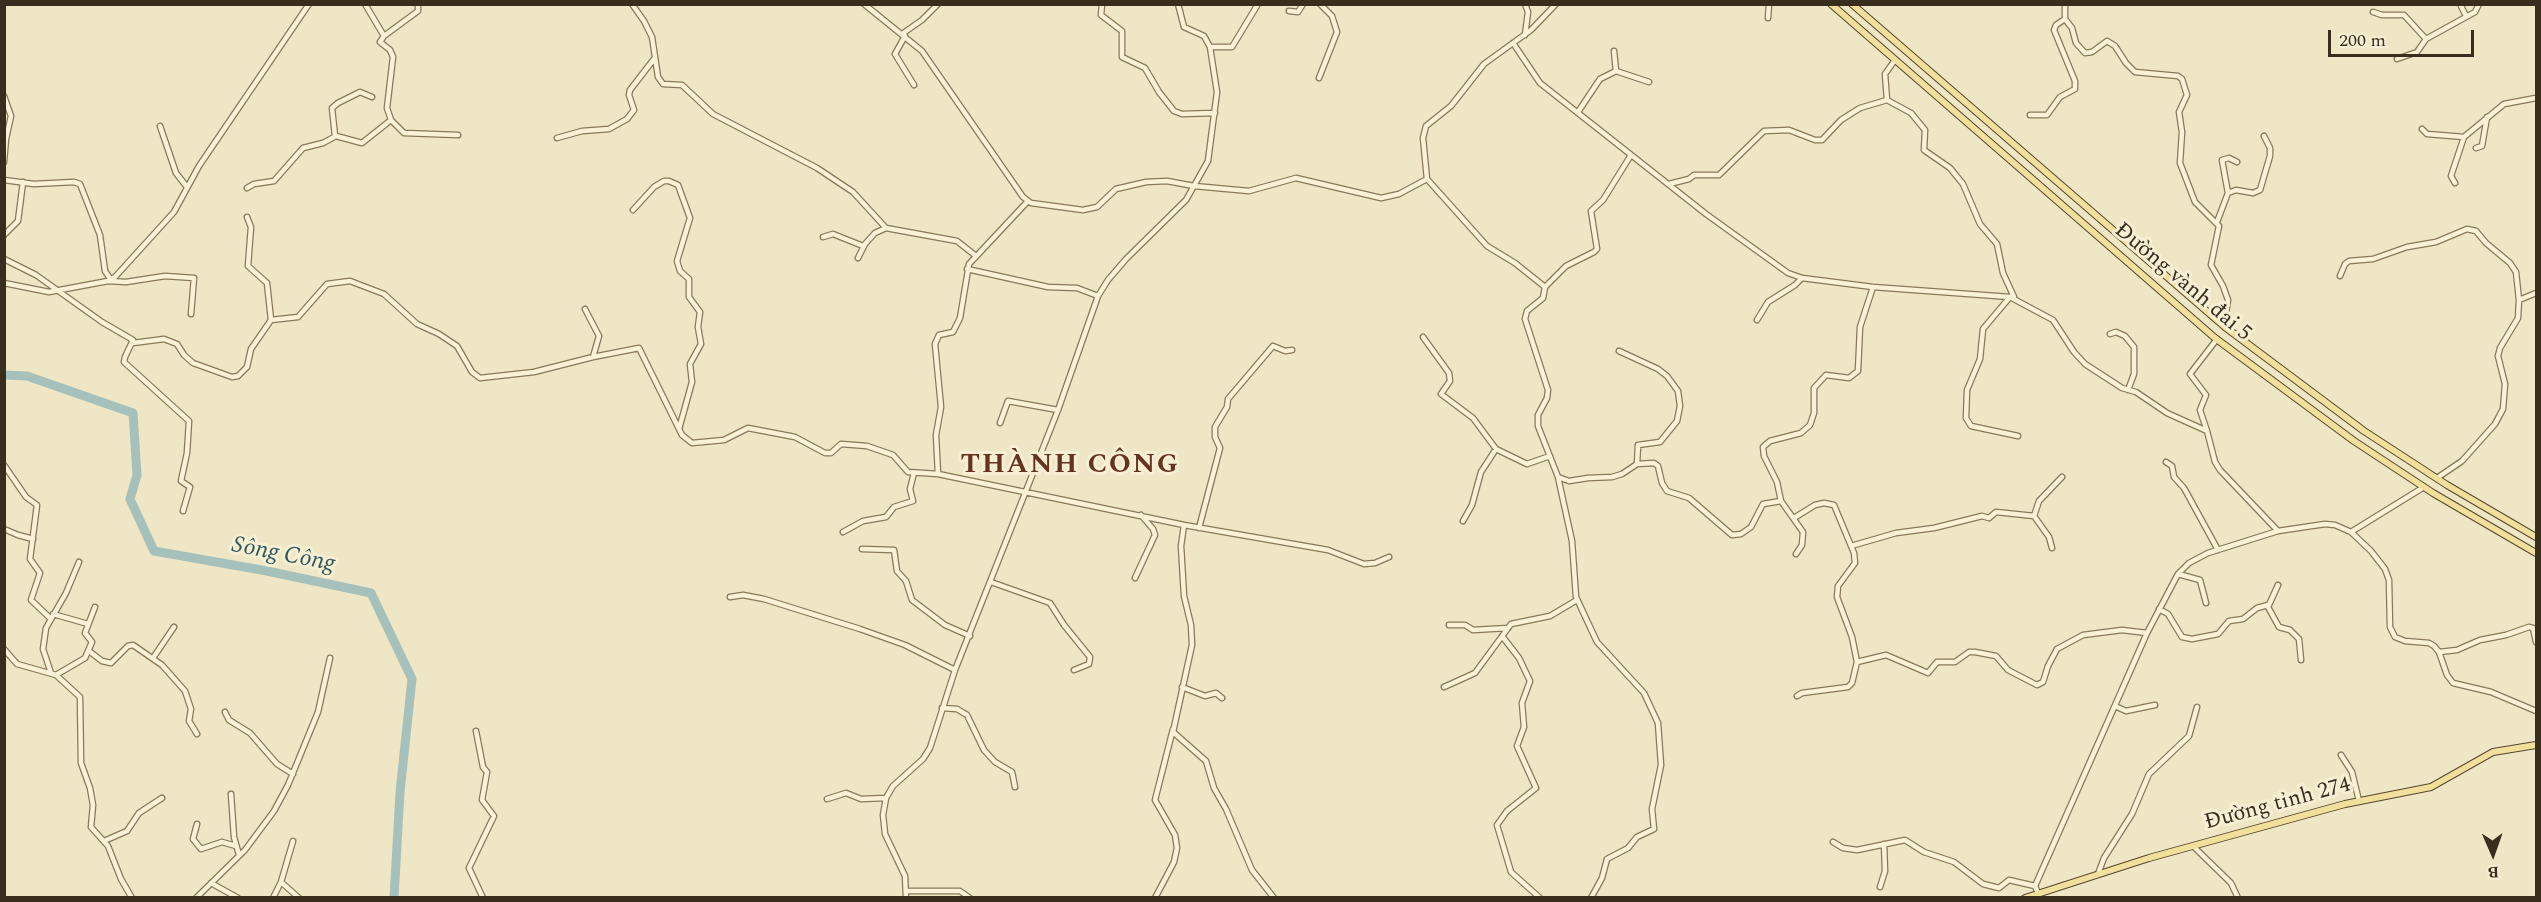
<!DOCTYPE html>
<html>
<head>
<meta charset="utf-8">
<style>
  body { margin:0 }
  #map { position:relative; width:2541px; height:902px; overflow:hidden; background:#eee6c4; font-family:Spectral,serif }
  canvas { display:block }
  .frame { position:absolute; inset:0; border:6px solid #392e1e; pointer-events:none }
  .north { position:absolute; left:2463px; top:824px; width:60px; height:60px; -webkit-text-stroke:4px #f6efd4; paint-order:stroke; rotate:178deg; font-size:16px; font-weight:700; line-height:24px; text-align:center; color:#392e1e }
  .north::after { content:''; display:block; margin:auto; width:21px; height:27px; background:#392e1e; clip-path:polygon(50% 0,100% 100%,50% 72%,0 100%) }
  .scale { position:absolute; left:2328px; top:30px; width:146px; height:27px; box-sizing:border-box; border:3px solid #392e1e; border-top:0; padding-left:8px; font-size:18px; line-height:21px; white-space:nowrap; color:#392e1e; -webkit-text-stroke:4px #f6efd4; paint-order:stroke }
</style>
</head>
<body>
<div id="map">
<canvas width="2541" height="902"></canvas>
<div class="frame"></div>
<div class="north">B</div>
<div class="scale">200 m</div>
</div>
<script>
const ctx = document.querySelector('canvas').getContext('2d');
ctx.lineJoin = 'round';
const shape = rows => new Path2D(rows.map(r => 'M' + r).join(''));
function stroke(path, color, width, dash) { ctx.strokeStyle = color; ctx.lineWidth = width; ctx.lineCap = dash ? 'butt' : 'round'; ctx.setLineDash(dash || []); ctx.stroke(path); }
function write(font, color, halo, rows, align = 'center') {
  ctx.font = font + ' Spectral,serif'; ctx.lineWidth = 6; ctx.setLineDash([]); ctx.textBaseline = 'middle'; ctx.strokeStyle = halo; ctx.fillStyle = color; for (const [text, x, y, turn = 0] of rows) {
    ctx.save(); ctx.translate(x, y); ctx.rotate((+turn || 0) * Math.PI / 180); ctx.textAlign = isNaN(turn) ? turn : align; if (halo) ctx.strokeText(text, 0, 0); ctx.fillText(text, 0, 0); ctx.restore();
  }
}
stroke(shape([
  [4,375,27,376,133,413,137,475,130,499,154,551,267,571,371,593,412,679,400,792,394,898]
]), '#a6c1bc', 9);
const minor = shape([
  [365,4,384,36],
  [418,4,418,11,384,36,380,42,390,50,393,57,387,108,391,120,404,133,458,135],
  [632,4,644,21,652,37,658,77,663,84,682,85,713,114,817,168,853,192,886,228],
  [864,4,922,51,1023,197,1031,203,1083,210,1097,207,1116,189,1146,182,1167,181,1194,186,1249,191,1296,178,1381,198,1399,194,1427,179],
  [1102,4,1101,15,1122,31,1122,57,1145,68,1159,92,1174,111,1182,114,1215,113],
  [1525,4,1528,12,1525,35],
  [1556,4,1531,30,1484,64,1451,106,1426,126,1423,138,1427,179,1487,246,1515,263,1545,287,1543,298,1527,311,1525,319,1548,390,1547,398,1538,415,1538,426,1558,477,1572,541,1576,597,1597,642,1644,693,1658,723,1661,765,1652,809,1654,829,1637,837,1628,848,1607,859,1602,878,1591,898],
  [2065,4,2065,19,2072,28,2076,43,2085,53,2092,52,2107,41,2115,46,2126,63,2135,72,2178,76,2182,79,2187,95,2179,112,2182,132,2180,163,2195,202,2219,226,2211,265,2223,286,2228,300,2224,326],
  [2460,4,2466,16],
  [1289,11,1298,12,1303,4],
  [2373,12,2382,15,2404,15,2426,39],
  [1768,18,1769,4],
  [902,34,922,20,938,4],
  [905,36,895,54,914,85],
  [1513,43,1540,83,1706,214,1788,273,1802,278,1873,287,2010,297,2053,320,2074,352,2085,364,2122,388,2136,392,2167,413,2207,431,2215,462,2220,470,2278,531],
  [1210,47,1232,47,1258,4],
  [1614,51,1616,71,1649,82],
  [2397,59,2417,52,2426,39,2475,12,2479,4],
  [1895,60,1885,74,1887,100,1911,113,1925,130,1924,150,1950,168,1963,184,1980,224,1997,244,2003,273,2014,297],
  [1319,78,1337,32,1332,16,1320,4],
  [4,96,11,116,6,139,4,162],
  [1578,112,1600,79,1616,71],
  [2030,115,2047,115,2060,97,2075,89,2075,81,2054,30,2056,25,2065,19],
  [160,126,176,173,187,187],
  [2422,129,2427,134,2464,137,2504,104,2536,98],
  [335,136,332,108,338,103,360,92,372,97],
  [557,138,582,131,609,129,627,119,634,110,629,95,630,90,654,59],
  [2476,148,2482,146,2487,117],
  [4,180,34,184,74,182,80,184,100,235,105,271,111,280],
  [2455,183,2451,176,2464,137],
  [1669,184,1689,179,1694,175,1719,175,1764,131,1789,130,1815,140,1822,140,1841,120,1860,108,1887,100],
  [247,188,254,184,274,181,303,148,323,143,336,136,362,143,391,120],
  [2228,193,2222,160,2229,158,2237,162],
  [633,210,654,187,664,181,669,181,678,185,690,218,677,261,680,271,689,279,689,297,700,312,698,327,701,344,690,364,692,382,679,429],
  [247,217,251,227,248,266,267,283,271,320],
  [2217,222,2228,193,2236,190,2253,193,2260,190,2270,156,2270,148,2264,136],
  [4,235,18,221,23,182],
  [823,237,833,234,863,246],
  [858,258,865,244,875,233,886,228,957,241,976,256],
  [4,259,36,275,102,322,133,340,125,357,124,362,189,421,187,453,181,481,190,487,183,511],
  [967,269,1048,287,1077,288,1098,296],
  [2340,276,2345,264,2349,261,2373,259,2407,247,2436,242,2467,229,2476,231,2486,243,2510,263,2516,272,2519,300,2518,318,2500,348,2498,356,2505,384,2503,409,2495,424,2462,461,2437,478],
  [108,281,126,282,165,276,194,278,191,314],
  [4,283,49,292,108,281,115,277,174,212,199,166,309,4],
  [1545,287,1566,266,1594,252,1597,249,1591,211,1603,200,1631,155],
  [2010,297,1983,329,1980,359,1967,390,1966,418,1971,426,2018,436],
  [2519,300,2536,293],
  [585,309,599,336,593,357],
  [1757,320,1768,302,1795,285,1802,278],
  [2110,334,2116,332,2125,336,2134,347,2134,374,2128,390],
  [1423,337,1449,373,1450,381,1441,394,1473,418,1496,449,1527,464,1550,456],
  [133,343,164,339,177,344,184,355,193,363,232,377,238,376,247,367,251,349,271,320,298,317,327,284,350,281,384,294,417,324,439,334,457,346,472,372,480,378,534,372,593,357,639,348,682,435,692,443,724,440,748,428,795,437,825,453,831,453,841,444,867,446,893,455,908,472,938,474,1184,525,1328,550,1364,564,1375,563,1389,557],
  [1619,351,1658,369,1667,376,1678,391,1680,406,1677,421,1660,442,1638,445,1637,464],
  [1000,423,1008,401,1058,410],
  [2207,431,2200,410,2206,395,2190,374,2217,339],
  [2166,462,2172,466,2174,477,2184,488,2218,550],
  [4,465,26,497,37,505,30,559,40,573,31,600,50,618],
  [938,474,936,435,941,407,935,344,939,335,953,332,960,318,969,264,1028,201],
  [1558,477,1569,481,1588,478,1612,477,1622,474,1637,464,1654,463,1658,466,1662,483,1667,491,1689,498,1732,535,1741,534,1751,527,1763,504,1781,501],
  [1794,518,1815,505,1824,503,1834,505,1854,553,1855,563,1838,586,1837,597,1852,637,1857,662,1852,683,1848,687,1802,693,1797,696],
  [1463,521,1472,505,1481,472,1496,449],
  [1184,525,1181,546,1184,596,1191,625,1192,645,1173,732,1206,761,1214,788,1226,809,1252,870,1274,898],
  [1199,528,1220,448,1215,437,1215,427,1227,407,1228,399,1273,346,1285,351,1292,350],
  [4,529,18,535,33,539],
  [843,532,863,521,886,517,894,507,913,501,910,489,914,473],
  [2351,532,2424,487],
  [1851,546,1896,533,1934,528,1982,516,1989,518,1996,512,2034,516],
  [2052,548,2049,537,2034,516,2039,501,2062,477],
  [862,549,894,550,897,571,906,581,912,600,945,625,970,636],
  [1796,554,1802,545,1803,532,1781,501,1777,482,1764,456,1763,447,1770,441,1801,433,1810,425,1814,413,1814,388,1826,375,1849,378,1858,371,1860,327,1873,287],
  [2178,574,2200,580,2206,603],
  [1135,578,1155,535,1153,529,1141,515],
  [991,582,1050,603,1064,625,1090,657,1089,664,1074,670],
  [2278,585,2268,607,2279,627,2290,630,2299,639,2301,660],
  [730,597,743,595,764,599,860,629,905,645,955,670],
  [2159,609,2168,614,2182,637,2192,639,2218,634,2229,621,2243,619,2257,608,2268,605],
  [53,614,88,624],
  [1449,625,1465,625,1473,630,1508,628],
  [1502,636,1519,658,1530,681,1522,703,1524,727,1517,746,1536,788,1507,811,1497,825,1511,872,1540,898],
  [4,649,17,664,56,675,80,697,81,763,90,788,93,805,91,827,108,846,121,879,132,898],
  [89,651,102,661,111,663,128,646,133,645,162,665,185,691,191,709,189,721,197,734],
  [2439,652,2457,650,2480,640,2506,635,2529,627,2533,628,2536,642],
  [153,658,174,627],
  [1857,662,1886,655,1928,673,1937,662,1955,662,1969,652,1975,652,1996,656,2008,670,2037,685,2043,682,2048,666,2057,649,2083,635,2122,630,2147,633],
  [51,673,43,649,46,628,66,593,79,562],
  [56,675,85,658,92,642,85,633,95,607],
  [1182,687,1205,696,1216,693,1222,698],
  [1444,687,1475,673,1511,624,1550,616,1577,600],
  [2115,706,2126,711,2155,705],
  [942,708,957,709,967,715,984,750,995,762,1012,772,1015,787],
  [225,712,229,720,250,733,277,764,293,774],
  [476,731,483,767,487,772,482,800,494,816,469,868,483,898],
  [2341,755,2352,772,2359,801],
  [231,794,234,837,239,855],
  [827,799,846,793,861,799,886,798],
  [197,824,193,839,201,849,222,842,236,846],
  [104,841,127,831,139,813,162,798],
  [1833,842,1843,848,1857,850,1905,840,1924,852,1954,862,1983,884,1999,888,2009,880,2035,886],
  [2194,847,2231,883,2238,898],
  [2098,874,2104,858,2132,814,2149,774,2189,736,2197,707],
  [281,882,299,898],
  [211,883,238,898],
  [1880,887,1885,871,1884,844],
  [907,891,960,891,970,898],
  [2038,893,2035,886,2147,633,2178,574,2189,563,2208,553,2278,531,2325,524,2335,525,2351,532,2371,551,2385,569,2389,580,2390,627,2395,637,2405,641,2429,643,2434,646,2439,652,2447,675,2453,683,2491,692,2536,711],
  [196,898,245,850,274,811,288,785,318,712,330,658],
  [273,898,281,882,293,841],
  [906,898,905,876,885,834,883,815,886,798,893,786,923,759,930,748,955,670,1058,410,1098,296,1108,280,1126,259,1186,200,1208,161,1217,92,1210,47,1204,36,1184,27,1178,4],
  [1155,898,1174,862,1177,848,1175,835,1155,800,1173,729]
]);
const major = shape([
  [1831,4,2215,338,2354,441,2433,493,2536,553],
  [1852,4,2225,327,2364,431,2447,485,2536,537],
  [2025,898,2149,858,2345,804,2431,787,2493,752,2536,745]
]);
stroke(minor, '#89785a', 7);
stroke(major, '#57462f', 8);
stroke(minor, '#f9f2d7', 4.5);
stroke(major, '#f1e09c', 6);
write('22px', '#392e1e', '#f6efd4', [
  ["Đường vành đai 5",2182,283,40],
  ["Đường tỉnh 274",2278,805,-15]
]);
write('italic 24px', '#2e5759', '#f6efd4', [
  ["Sông Công",283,556,11]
]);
ctx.letterSpacing = '1.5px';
write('bold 28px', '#66341e', '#f6efd4', [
  ["THÀNH CÔNG",1070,467]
]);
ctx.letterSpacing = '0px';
</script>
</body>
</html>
